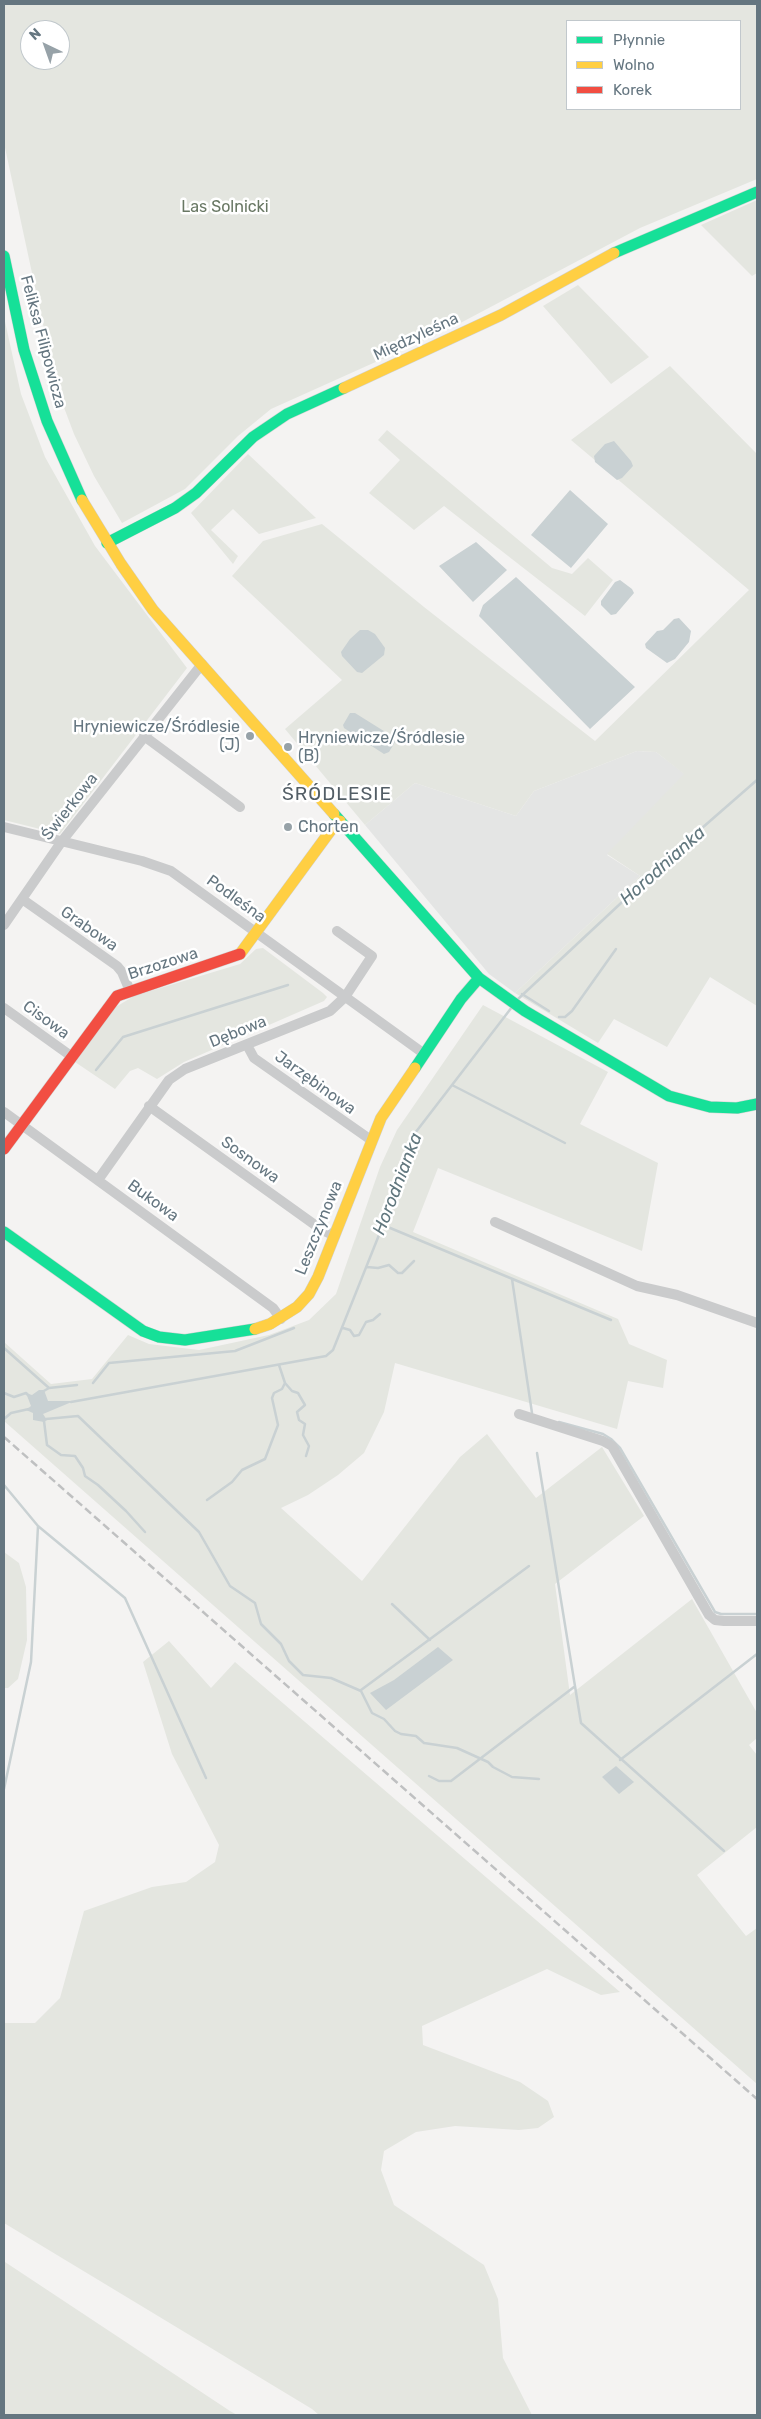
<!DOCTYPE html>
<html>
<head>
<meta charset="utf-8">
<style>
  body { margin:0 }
  #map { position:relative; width:761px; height:2419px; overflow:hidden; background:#f4f3f2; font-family:Rubik,sans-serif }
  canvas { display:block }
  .frame { position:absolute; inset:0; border:5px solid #657680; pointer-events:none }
  .legend { position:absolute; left:566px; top:20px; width:175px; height:90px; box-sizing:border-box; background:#fff; border:1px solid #c1c8cc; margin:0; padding:6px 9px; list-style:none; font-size:15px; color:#657680 }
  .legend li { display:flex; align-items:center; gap:10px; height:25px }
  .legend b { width:25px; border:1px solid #c1c8cc }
  .north { position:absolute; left:20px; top:20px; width:50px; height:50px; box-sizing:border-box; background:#fff; border:1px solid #c1c8cc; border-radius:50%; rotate:318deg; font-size:14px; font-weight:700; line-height:20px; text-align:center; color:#657680 }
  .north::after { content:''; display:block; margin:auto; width:18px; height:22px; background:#97a2a8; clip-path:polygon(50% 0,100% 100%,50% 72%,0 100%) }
</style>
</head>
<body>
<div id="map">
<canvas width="761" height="2419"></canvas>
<div class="frame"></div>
<ul class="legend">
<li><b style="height:6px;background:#16e098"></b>Płynnie</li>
<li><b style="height:6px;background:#ffcf43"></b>Wolno</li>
<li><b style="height:6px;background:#f24e42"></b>Korek</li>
</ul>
<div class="north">N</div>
</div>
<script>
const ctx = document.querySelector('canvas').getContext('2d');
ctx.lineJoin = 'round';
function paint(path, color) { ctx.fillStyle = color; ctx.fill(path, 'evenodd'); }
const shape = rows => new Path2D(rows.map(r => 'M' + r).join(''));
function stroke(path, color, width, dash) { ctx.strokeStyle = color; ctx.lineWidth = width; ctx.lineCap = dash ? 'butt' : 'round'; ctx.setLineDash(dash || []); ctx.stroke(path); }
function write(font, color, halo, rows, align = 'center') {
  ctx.font = font + ' Rubik,sans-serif'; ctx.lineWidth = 5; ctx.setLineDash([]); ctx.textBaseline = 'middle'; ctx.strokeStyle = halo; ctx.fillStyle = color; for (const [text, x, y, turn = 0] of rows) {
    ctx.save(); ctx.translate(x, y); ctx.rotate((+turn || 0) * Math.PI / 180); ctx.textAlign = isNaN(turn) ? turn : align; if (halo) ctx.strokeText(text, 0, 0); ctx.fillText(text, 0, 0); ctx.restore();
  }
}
paint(shape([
  [637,751,656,752,685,774,607,855,640,876,515,993,489,974,365,825,415,783,516,816,534,791]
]), '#e4e5e4');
paint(shape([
  [4,4,757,4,757,179,640,228,449,329,271,409,238,436,185,489,122,523,94,476,74,434,57,389,4,143],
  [567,21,740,21,740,109,567,109],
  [30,30,60,30,60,60,30,60],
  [757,200,757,273,752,276,701,225],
  [578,285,649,357,611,384,543,306],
  [4,317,21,394,45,457,95,546,187,668,60,834,4,820],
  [670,366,757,454,757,1006,710,977,667,1047,614,1019,598,1043,515,993,640,876,607,854,684,774,656,752,637,751,534,791,516,816,415,783,365,825,285,729,342,680,232,576,263,541,322,524,424,607,595,741,749,590,571,440],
  [387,430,552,568,572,574,588,558,613,580,585,616,444,506,414,530,369,493,400,460,378,440],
  [248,454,316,518,259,534,233,509,211,530,238,556,233,564,191,513],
  [263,948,323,993,327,997,324,1001,184,1062,157,1079,138,1068,130,1071,115,1089,75,1062,114,1008,134,996,240,964,256,949],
  [483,1005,608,1072,580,1124,658,1163,642,1251,438,1168,413,1232,618,1319,629,1344,667,1360,663,1388,628,1381,617,1429,395,1363,384,1412,364,1453,338,1475,308,1495,281,1508,362,1581,460,1457,487,1434,536,1498,602,1447,644,1516,555,1584,570,1695,692,1599,757,1713,757,1738,749,1745,757,1755,757,1827,697,1875,746,1936,757,1928,757,2084,4,1421,4,1342,51,1384,92,1379,128,1335,149,1344,199,1350,269,1335,309,1320,336,1294,380,1167,397,1130],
  [4,1552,19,1563,26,1587,27,1640,18,1679,8,1688,4,1688],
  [169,1641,211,1688,235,1662,620,1992,601,1995,547,1969,422,2026,423,2045,520,2082,548,2101,554,2117,538,2128,519,2130,455,2126,416,2132,384,2151,381,2170,394,2205,484,2265,498,2299,503,2358,532,2415,319,2415,312,2409,4,2223,4,2023,35,2023,60,1998,84,1911,152,1887,186,1882,215,1862,219,1845,172,1754,143,1662],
  [5,2262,230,2411,237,2415,4,2415]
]), '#e4e6e0');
paint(shape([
  [614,441,631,461,633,466,622,478,617,480,595,462,594,456,605,444],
  [570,490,608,524,571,568,531,535],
  [476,542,507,570,473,602,439,566],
  [516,577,635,687,590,729,479,616,483,605],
  [620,580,632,589,634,593,616,614,611,615,601,605,601,601,615,582],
  [679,618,691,631,689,642,675,659,667,663,646,648,645,644,657,631,663,630,674,619],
  [360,630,368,630,375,634,385,648,384,655,362,673,357,672,342,656,341,652,350,639],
  [350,713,355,713,395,738,395,742,389,752,384,754,344,728,343,725],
  [39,1390,44,1390,48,1401,74,1401,43,1414,47,1420,44,1422,33,1420,33,1413,26,1410,31,1406,26,1393,32,1395],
  [438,1647,453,1660,386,1710,370,1693,394,1680],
  [616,1766,634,1782,619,1794,602,1777]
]), '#c9d1d3');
stroke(shape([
  [522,994,549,1011],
  [517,1000,694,835,757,780],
  [559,1017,565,1017,572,1011,616,949],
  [96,1070,123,1037,288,985],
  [452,1085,565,1143],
  [383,1225,611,1320],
  [367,1267,378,1268,389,1265,398,1273,402,1273,414,1261],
  [512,1279,532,1413],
  [343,1328,350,1330,354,1336,359,1335,366,1322,373,1320,380,1314],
  [4,1348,49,1388],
  [93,1383,109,1363,235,1351,294,1328],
  [285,1383,292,1391,298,1393,305,1405,297,1412,299,1420,305,1424,303,1435,309,1446,306,1456],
  [42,1392,49,1388,77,1385],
  [4,1393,14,1397,26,1393,28,1395],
  [71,1402,326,1356,333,1350,383,1225,412,1137,512,1007],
  [4,1419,11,1413,29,1409],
  [46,1419,78,1416,199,1532,230,1586,255,1603,261,1624,281,1644,289,1661,303,1675,331,1678,361,1691,372,1713,384,1719,395,1731,401,1734,416,1736,424,1743,457,1748,488,1762,493,1767,512,1777,539,1779],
  [44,1421,47,1445,61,1455,75,1456,83,1468,85,1476,98,1485,126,1511,145,1532],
  [559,1422,603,1434,611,1439,620,1448,715,1612,721,1614,756,1614],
  [537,1453,581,1723,724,1851],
  [4,1485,38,1526,31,1662,4,1789],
  [207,1500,232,1482,242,1470,265,1459,278,1425,272,1398,274,1393,282,1389,285,1383,279,1365],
  [38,1526,125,1598,206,1778],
  [392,1604,430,1640],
  [361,1690,529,1566],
  [620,1760,757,1654],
  [429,1776,439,1781,451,1781,574,1687]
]), '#c9d1d3', 2.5);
const fast = shape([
  [614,253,757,192],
  [4,256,24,350,47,421,82,500],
  [107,543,175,508,196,493,253,437,287,414,344,388],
  [334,814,479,978,525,1011,669,1096,710,1107,737,1108,757,1104],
  [415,1068,461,999,479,978],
  [4,1232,143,1331,159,1337,185,1340,255,1329]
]);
const slow = shape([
  [344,388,501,315,614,253],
  [82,500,121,564,153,610,334,814],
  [240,954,331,830,340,821],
  [255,1329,270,1324,297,1307,309,1294,318,1277,381,1118,415,1068]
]);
const jam = shape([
  [4,1149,117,996,240,954]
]);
stroke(fast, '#d0d1d1', 12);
stroke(slow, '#d0d1d1', 12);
stroke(jam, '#d0d1d1', 12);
stroke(shape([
  [144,736,240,807],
  [4,827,142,861,171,871,423,1053],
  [22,899,117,966,122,972,130,991],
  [4,925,62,841,202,664],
  [4,1008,71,1056],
  [247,1045,254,1058,371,1140],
  [149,1106,322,1230,335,1236],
  [4,1112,273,1308,281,1319],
  [98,1180,169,1080,185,1069,330,1011,345,997,372,956,337,931],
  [495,1222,637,1286,677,1295,757,1323],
  [519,1414,603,1441,612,1446,709,1615,715,1620,724,1621,757,1621]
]), '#cacbcc', 10);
stroke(fast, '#16e098', 11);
stroke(slow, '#ffcf43', 11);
stroke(jam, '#f24e42', 11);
stroke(shape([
  [4,1437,757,2099]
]), '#bfc0c1', 2.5, [8, 4]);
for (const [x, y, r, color] of [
  [250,736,5,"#97a2a8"],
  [288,747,5,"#97a2a8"],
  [288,827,5,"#97a2a8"]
]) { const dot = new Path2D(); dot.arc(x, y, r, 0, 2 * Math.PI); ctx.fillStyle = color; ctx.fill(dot); stroke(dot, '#fff', 2); }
write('16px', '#697864', '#fff', [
  ["Las Solnicki",225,207]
]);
write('16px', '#657680', '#fff', [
  ["Międzyleśna",416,337,-25],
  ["Feliksa Filipowicza",43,342,75],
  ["Świerkowa",70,807,-52],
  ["Podleśna",236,899,36],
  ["Grabowa",89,929,35],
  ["Brzozowa",163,964,-18],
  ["Cisowa",46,1020,36],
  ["Dębowa",238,1032,-22],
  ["Jarzębinowa",315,1083,36],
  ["Sosnowa",250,1160,36],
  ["Bukowa",153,1201,36],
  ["Leszczynowa",319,1228,-68]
]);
write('16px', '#657680', '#fff', [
  ["Hryniewicze/Śródlesie",240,727,"right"],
  ["(J)",240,745,"right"],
  ["Hryniewicze/Śródlesie",298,738],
  ["(B)",298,756],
  ["Chorten",298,827]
], 'left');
write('italic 18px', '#61777e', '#fff', [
  ["Horodnianka",663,866,-42],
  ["Horodnianka",398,1184,-69]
]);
ctx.letterSpacing = '1px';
write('19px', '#535e66', '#fff', [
  ["ŚRÓDLESIE",337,795]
]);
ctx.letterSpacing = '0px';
</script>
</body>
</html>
